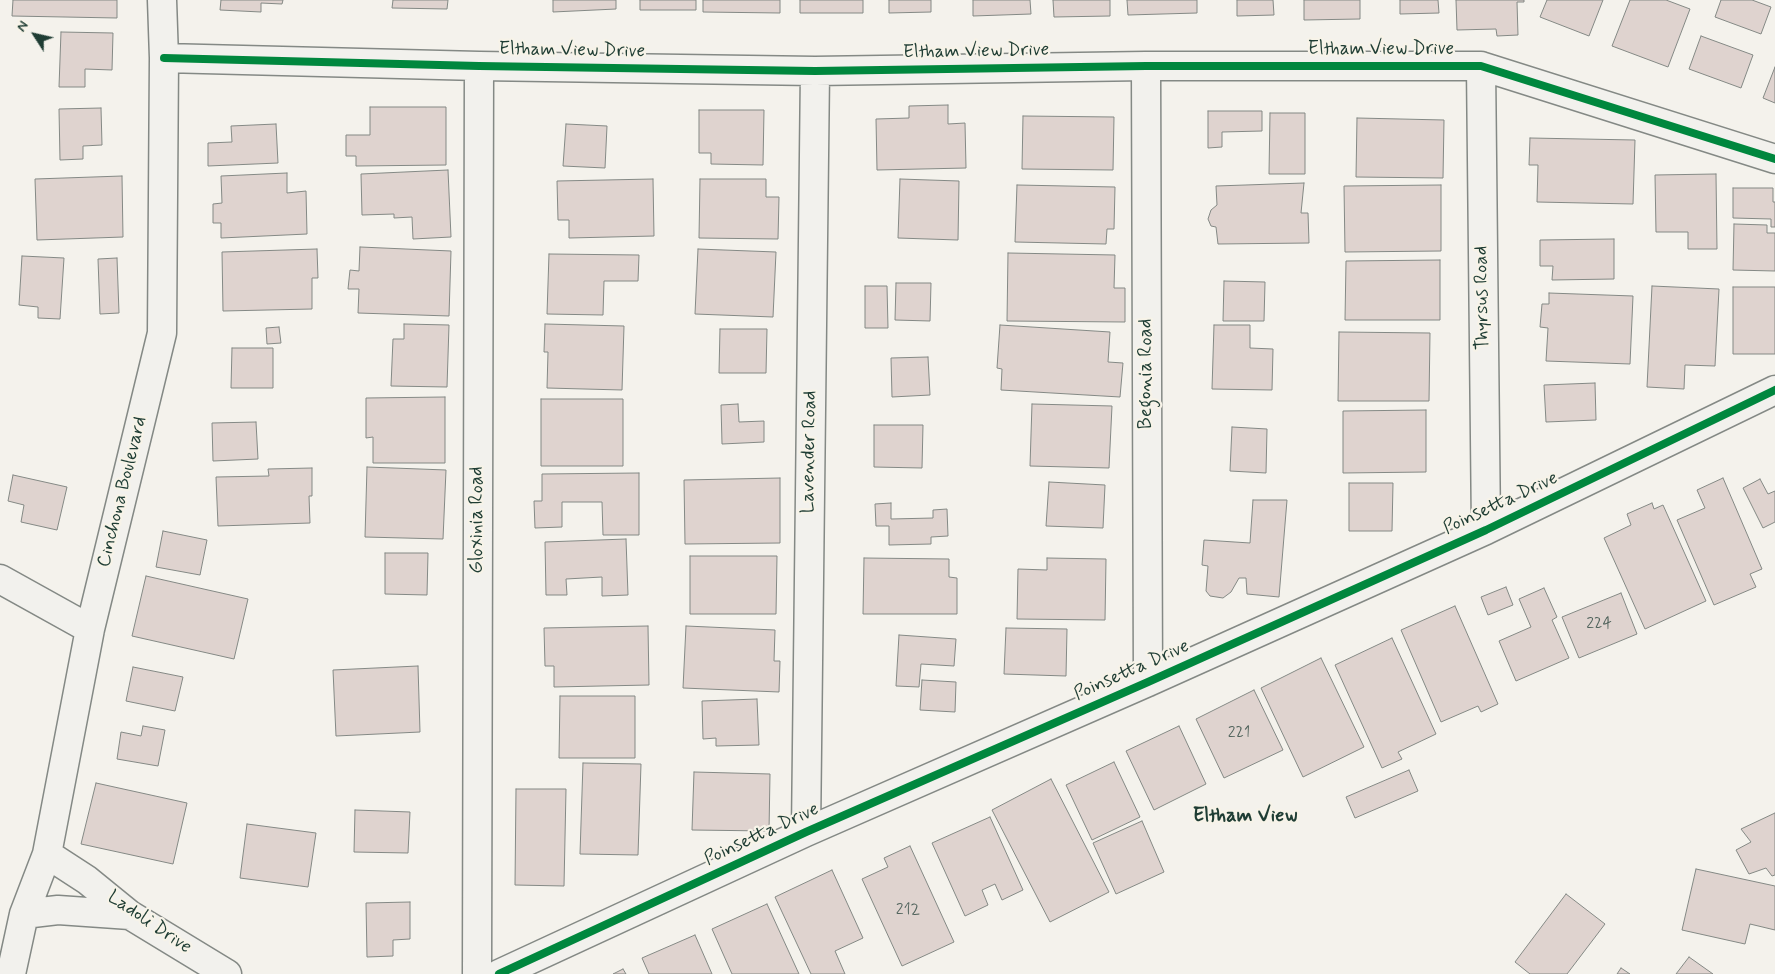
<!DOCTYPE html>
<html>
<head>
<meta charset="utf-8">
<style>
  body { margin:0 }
  #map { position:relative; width:1775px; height:974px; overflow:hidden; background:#f4f2ec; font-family:Mynerve,sans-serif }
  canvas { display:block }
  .north { position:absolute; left:10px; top:10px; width:50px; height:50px; -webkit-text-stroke:4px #f7f3e8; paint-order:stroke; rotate:305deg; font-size:14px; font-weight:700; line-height:20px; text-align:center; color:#1f3d34 }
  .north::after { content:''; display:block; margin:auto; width:18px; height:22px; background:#1f3d34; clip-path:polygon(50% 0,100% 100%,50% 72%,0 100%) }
</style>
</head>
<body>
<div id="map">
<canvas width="1775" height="974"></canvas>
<div class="north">N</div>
</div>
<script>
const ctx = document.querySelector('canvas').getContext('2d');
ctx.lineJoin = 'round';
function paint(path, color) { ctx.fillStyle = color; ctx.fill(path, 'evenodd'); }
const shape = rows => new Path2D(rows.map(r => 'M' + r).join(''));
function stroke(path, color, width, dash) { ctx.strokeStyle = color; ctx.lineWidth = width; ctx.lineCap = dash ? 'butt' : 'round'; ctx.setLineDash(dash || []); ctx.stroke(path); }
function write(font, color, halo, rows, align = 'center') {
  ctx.font = font + ' Mynerve,sans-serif'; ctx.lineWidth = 4.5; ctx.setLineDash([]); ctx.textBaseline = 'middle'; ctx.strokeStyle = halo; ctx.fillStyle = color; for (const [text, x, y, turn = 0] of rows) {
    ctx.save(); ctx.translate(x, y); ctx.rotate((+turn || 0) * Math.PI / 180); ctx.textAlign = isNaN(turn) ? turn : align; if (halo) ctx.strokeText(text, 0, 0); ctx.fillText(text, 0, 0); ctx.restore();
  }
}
const building = shape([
  [13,0,117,0,117,18,12,16,13,0],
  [221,0,283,0,282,4,261,3,261,12,220,10,221,0],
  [393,0,448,0,447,9,392,8,393,0],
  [553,0,616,0,616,9,553,12,553,0],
  [640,0,696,0,696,10,640,10,640,0],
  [703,0,780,0,780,13,703,12,703,0],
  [800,0,863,0,863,13,800,13,800,0],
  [889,0,931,0,931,12,889,13,889,0],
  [973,0,1030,0,1031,14,973,16,973,0],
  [1053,0,1110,0,1110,16,1054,17,1053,0],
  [1127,0,1197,0,1197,13,1128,15,1127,0],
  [1237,0,1273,0,1274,15,1237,16,1237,0],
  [1304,0,1360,0,1360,19,1304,20,1304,0],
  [1400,0,1438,0,1439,13,1400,14,1400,0],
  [1456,0,1524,0,1524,2,1517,2,1518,35,1497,36,1496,29,1457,30,1456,0],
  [1547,0,1603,0,1589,36,1540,17,1547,0],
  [1630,0,1666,0,1690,9,1668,67,1612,46,1630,0],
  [1721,0,1752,0,1771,7,1761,34,1715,17,1721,0],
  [61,32,113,33,112,70,85,69,85,87,59,87,61,32],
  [1701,36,1753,55,1741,88,1689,69,1701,36],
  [1775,67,1775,103,1763,98,1775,67],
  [948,105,948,124,965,123,966,168,877,170,876,119,909,118,909,106,948,105],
  [370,107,446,107,446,165,356,166,356,156,346,156,346,135,370,135,370,107],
  [101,108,102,145,83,146,83,159,60,160,59,109,101,108],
  [699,110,764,110,763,165,711,164,711,153,699,153,699,110],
  [1208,111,1262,111,1262,131,1222,132,1222,147,1208,148,1208,111],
  [1270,113,1305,113,1305,174,1269,174,1270,113],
  [1023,116,1114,117,1113,170,1022,169,1023,116],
  [1357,118,1444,120,1443,178,1356,177,1357,118],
  [276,124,278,163,208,166,208,143,232,142,231,126,276,124],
  [566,124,607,126,605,168,563,166,566,124],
  [1530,138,1635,140,1633,204,1537,202,1538,165,1529,165,1530,138],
  [448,170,451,237,413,239,412,217,394,218,394,214,362,215,361,174,448,170],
  [287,173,287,193,306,191,307,234,221,238,221,223,213,223,213,204,222,203,221,176,287,173],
  [1716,174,1717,249,1688,249,1688,232,1656,232,1655,175,1716,174],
  [122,176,123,237,37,240,35,179,122,176],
  [653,179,654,236,569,238,569,220,558,220,557,181,653,179],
  [700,179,766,179,766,197,779,197,778,239,699,238,700,179],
  [900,179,959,181,958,240,898,238,900,179],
  [1304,183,1301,213,1308,213,1309,243,1218,244,1216,227,1211,226,1208,219,1211,210,1217,205,1216,186,1304,183],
  [1017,185,1115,187,1114,229,1107,229,1106,244,1015,242,1017,185],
  [1441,185,1441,251,1345,252,1344,186,1441,185],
  [1733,188,1773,188,1773,202,1775,202,1775,227,1771,227,1771,219,1733,218,1733,188],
  [1734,224,1767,225,1767,233,1775,233,1775,271,1733,270,1734,224],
  [1614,239,1614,279,1552,280,1553,266,1540,266,1540,240,1614,239],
  [360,247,451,251,449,316,358,313,359,289,348,289,350,270,359,271,360,247],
  [317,249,318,278,312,278,312,309,223,311,222,252,317,249],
  [698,249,776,252,773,317,695,314,698,249],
  [1008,253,1115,255,1114,288,1125,288,1125,322,1007,321,1008,253],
  [549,254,639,255,638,281,604,281,603,315,547,314,549,254],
  [22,256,64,258,60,319,38,318,38,307,19,305,22,256],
  [117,258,119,313,100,314,98,259,117,258],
  [1440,260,1440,320,1345,320,1346,261,1440,260],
  [1224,281,1265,282,1264,321,1223,321,1224,281],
  [896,283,931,283,930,321,895,320,896,283],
  [865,286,887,286,888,328,865,328,865,286],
  [1652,286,1719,289,1715,366,1685,365,1684,389,1647,387,1652,286],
  [1733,287,1775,287,1775,354,1733,354,1733,287],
  [1549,293,1633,296,1630,364,1546,361,1548,328,1540,327,1542,304,1549,304,1549,293],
  [404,324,449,325,447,387,391,386,393,339,404,339,404,324],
  [545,324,624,326,622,390,547,388,548,352,544,352,545,324],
  [1000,325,1110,332,1108,362,1123,363,1120,397,1001,390,1002,369,997,368,1000,325],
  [1214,325,1250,325,1250,348,1273,349,1272,390,1212,389,1214,325],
  [279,327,281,343,267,344,266,328,279,327],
  [720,329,767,329,766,373,719,373,720,329],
  [1339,332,1430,333,1429,401,1338,401,1339,332],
  [232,348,273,348,273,388,231,388,232,348],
  [928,357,930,395,892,397,891,358,928,357],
  [1595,383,1596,420,1546,422,1544,385,1595,383],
  [445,397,445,463,373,463,373,437,366,438,366,398,445,397],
  [541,399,623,399,623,466,541,466,541,399],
  [738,404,739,422,764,421,764,442,722,444,721,405,738,404],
  [1032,404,1112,406,1109,468,1030,466,1032,404],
  [1426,410,1426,472,1343,473,1343,411,1426,410],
  [256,422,258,459,213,461,212,423,256,422],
  [874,425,923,425,922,468,874,467,874,425],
  [1232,427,1267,429,1266,473,1230,471,1232,427],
  [367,467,446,470,443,539,365,537,367,467],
  [312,468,312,496,309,496,310,523,218,526,216,477,269,476,268,469,312,468],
  [639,473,639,535,603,535,602,502,562,502,562,527,535,528,534,501,542,501,542,474,639,473],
  [13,475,67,487,57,530,21,522,24,505,8,501,13,475],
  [780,478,780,543,685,544,684,480,780,478],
  [1723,478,1762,569,1750,574,1756,587,1714,605,1677,520,1705,508,1697,490,1723,478],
  [1760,479,1768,494,1775,491,1775,522,1763,528,1743,488,1760,479],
  [1049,482,1105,485,1103,528,1046,526,1049,482],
  [1349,483,1393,483,1392,531,1349,531,1349,483],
  [1253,500,1287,500,1279,597,1247,594,1246,578,1239,578,1231,592,1223,598,1210,596,1206,591,1208,566,1202,565,1204,540,1250,543,1253,500],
  [891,503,891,519,933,518,933,510,947,509,948,536,931,537,931,544,889,545,889,526,876,526,875,504,891,503],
  [1652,503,1654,509,1663,505,1706,601,1645,629,1604,538,1631,525,1627,514,1652,503],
  [163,531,207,540,200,575,156,567,163,531],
  [626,539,628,595,602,596,602,577,566,579,567,595,546,595,545,542,626,539],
  [385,553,428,553,427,595,385,594,385,553],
  [690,556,777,556,776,614,690,614,690,556],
  [864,558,949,559,949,577,957,578,957,614,863,614,864,558],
  [1047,558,1106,559,1105,620,1017,619,1018,569,1047,570,1047,558],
  [146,576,248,599,234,659,132,636,146,576],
  [1506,587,1513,605,1488,615,1481,597,1506,587],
  [1544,588,1557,617,1552,620,1569,658,1516,681,1499,641,1531,627,1519,599,1544,588],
  [1621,593,1637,634,1579,658,1562,617,1621,593],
  [1455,606,1498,704,1481,712,1478,706,1441,722,1401,630,1455,606],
  [648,626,649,685,554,687,554,666,545,666,544,628,648,626],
  [686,626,775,630,774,661,780,661,779,692,683,688,686,626],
  [1006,628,1067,629,1066,676,1004,674,1006,628],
  [899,635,956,639,954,666,921,664,919,687,896,686,899,635],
  [1392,638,1436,734,1398,752,1402,759,1382,768,1335,665,1392,638],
  [1321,658,1364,747,1303,777,1261,688,1321,658],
  [418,666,420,732,336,736,333,670,418,666],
  [133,667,183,677,175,711,126,701,133,667],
  [922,680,956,682,955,712,920,710,922,680],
  [1254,690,1283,750,1224,778,1196,719,1254,690],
  [560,696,635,696,635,758,559,758,560,696],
  [757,699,759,745,716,746,716,738,703,739,702,701,757,699],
  [143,726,165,730,158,766,117,759,121,732,141,736,143,726],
  [1179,726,1206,784,1154,810,1126,751,1179,726],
  [1114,762,1140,817,1092,840,1066,785,1114,762],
  [583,763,641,764,638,855,580,854,583,763],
  [1409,770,1418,791,1355,818,1346,797,1409,770],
  [694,772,770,774,769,831,692,830,694,772],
  [1051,779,1109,892,1050,922,992,810,1051,779],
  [96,783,187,803,173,864,81,844,96,783],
  [516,789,566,789,564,886,515,885,516,789],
  [355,810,410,812,408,853,354,852,355,810],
  [1775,813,1775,875,1772,876,1766,868,1749,874,1736,850,1751,842,1741,829,1775,813],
  [990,817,1023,890,1002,900,995,884,982,890,988,905,965,916,932,843,990,817],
  [1142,821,1164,872,1116,894,1093,843,1142,821],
  [247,824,316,833,308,887,240,878,247,824],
  [910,846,954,942,902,966,862,879,888,867,884,858,910,846],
  [1696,869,1775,886,1775,930,1750,924,1745,944,1682,930,1696,869],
  [832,870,863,938,835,951,845,974,811,974,775,897,832,870],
  [1566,894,1605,924,1567,974,1530,974,1515,962,1566,894],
  [410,902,410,939,393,940,393,956,367,957,366,903,410,902],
  [767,904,799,974,732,974,712,929,767,904],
  [695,935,712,974,649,974,642,958,695,935],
  [1689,957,1713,974,1676,974,1689,957],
  [1621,968,1630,974,1617,974,1621,968],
  [623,969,626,974,613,974,623,969]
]);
paint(building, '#dfd3cf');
stroke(building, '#848985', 1);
const minor = shape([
  [164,58,479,66,815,71,1146,66,1481,66,1775,159],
  [1146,66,1148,682],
  [1481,66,1486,530],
  [0,579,90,629],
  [806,832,815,71],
  [47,854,87,880,130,915,227,974],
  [24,914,58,910,130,915],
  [11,974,24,914,47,854,90,629,162,333,164,58,162,0],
  [477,974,479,66],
  [499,974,806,832,1148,682,1486,530,1775,390]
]);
stroke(minor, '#848985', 31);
stroke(minor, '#f2f1ed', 28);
stroke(shape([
  [164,58,479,66,815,71,1146,66,1481,66,1775,159],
  [499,974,806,832,1148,682,1486,530,1775,390]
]), '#00873e', 8);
write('16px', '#4f625b', null, [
  ["224",1599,625],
  ["221",1239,734],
  ["212",908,911]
]);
write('19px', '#1f3d34', '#f7f3e8', [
  ["Eltham View Drive",1381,50],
  ["Eltham View Drive",572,51,1],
  ["Eltham View Drive",976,52,-1],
  ["Thyrsus Road",1483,298,-91],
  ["Begonia Road",1147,374,-90],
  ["Lavender Road",810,452,-89],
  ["Cinchona Boulevard",123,492,-76],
  ["Poinsetta Drive",1501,504,-25],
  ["Gloxinia Road",478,520,-90],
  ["Poinsetta Drive",1132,671,-24],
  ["Poinsetta Drive",762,835,-25],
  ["Ladoli Drive",149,923,34]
]);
write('bold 20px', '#1f3d34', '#f7f3e8', [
  ["Eltham View",1245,817]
]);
</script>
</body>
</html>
